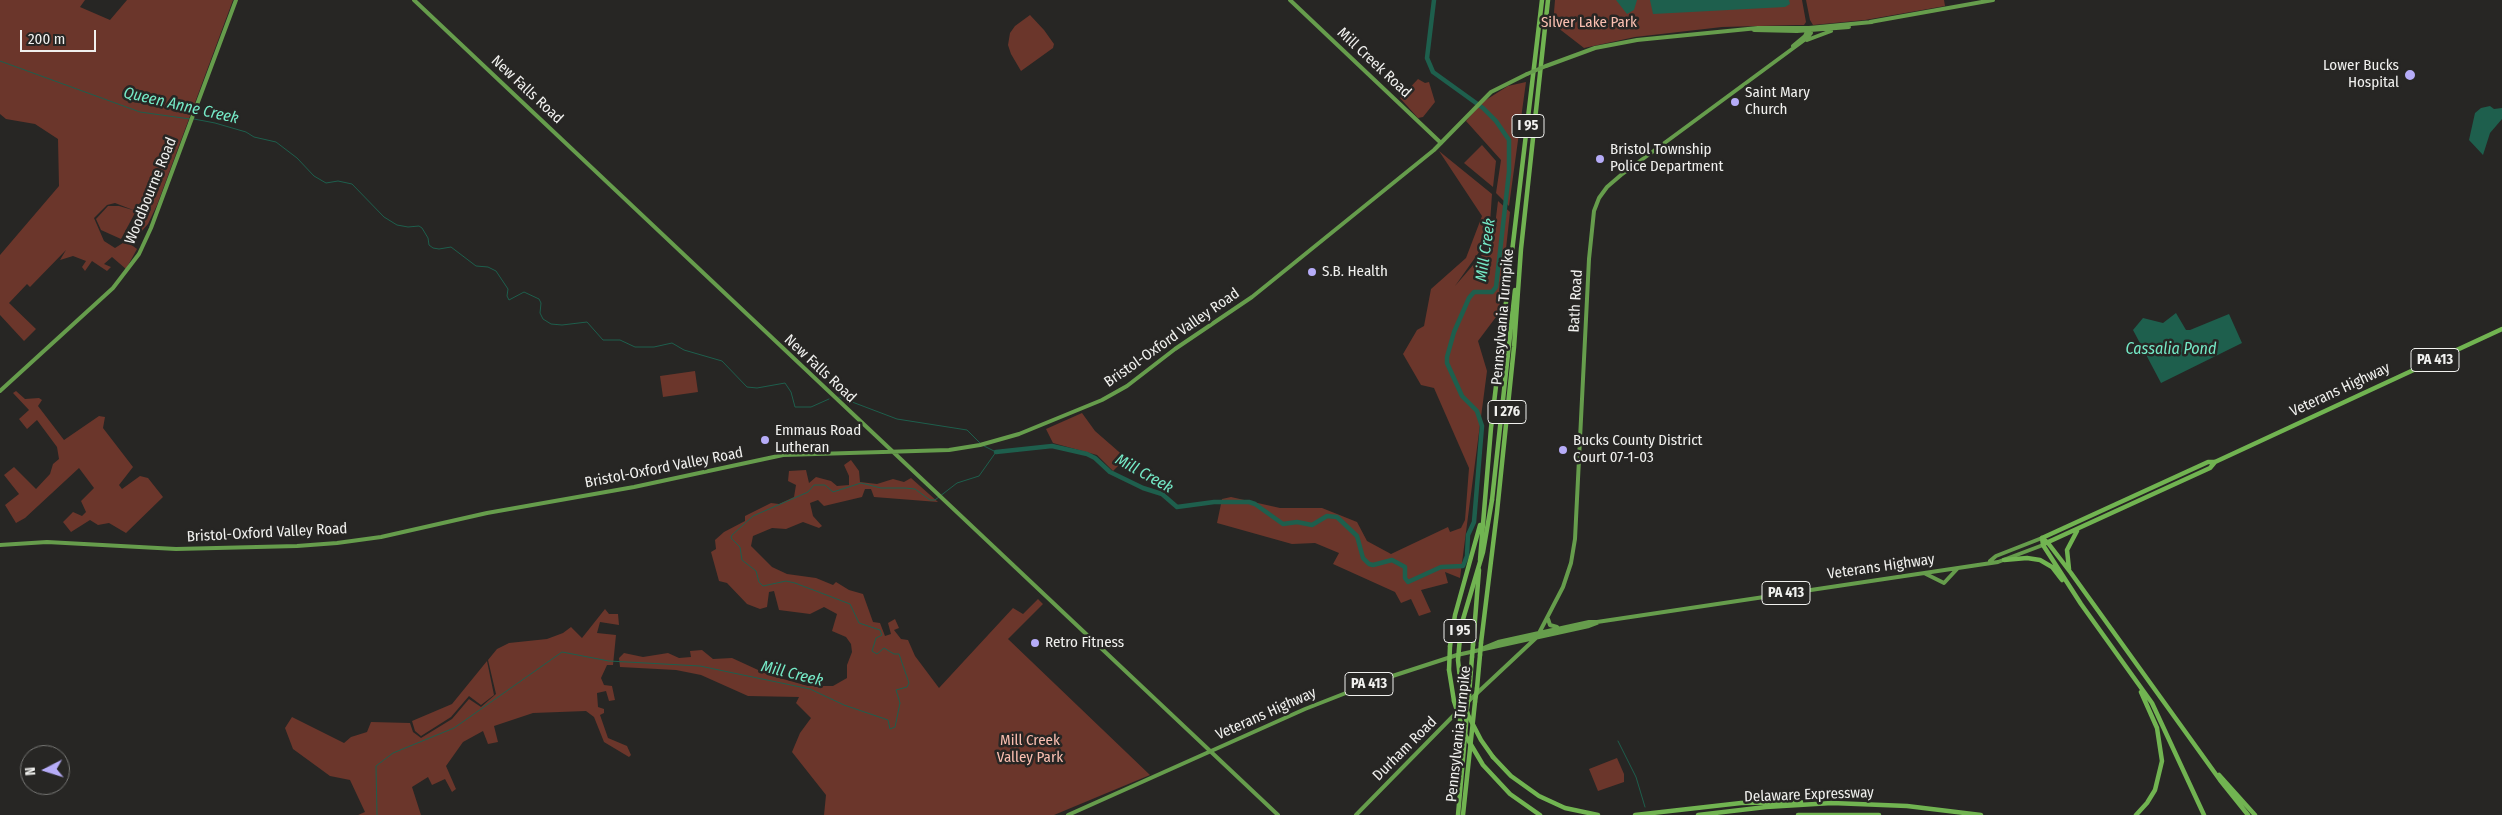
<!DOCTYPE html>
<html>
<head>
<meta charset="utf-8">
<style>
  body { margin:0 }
  #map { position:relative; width:2502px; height:815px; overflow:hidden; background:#272624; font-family:"Fira Sans Condensed",sans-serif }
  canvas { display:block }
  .north { position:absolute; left:20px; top:745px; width:50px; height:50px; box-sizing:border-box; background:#272624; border:1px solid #777775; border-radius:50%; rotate:265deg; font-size:14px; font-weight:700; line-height:20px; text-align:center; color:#f0f0ee }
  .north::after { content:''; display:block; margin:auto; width:18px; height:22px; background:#b6acf8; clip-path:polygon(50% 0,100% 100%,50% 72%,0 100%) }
  .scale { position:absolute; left:20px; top:30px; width:76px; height:22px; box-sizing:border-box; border:2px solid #f0f0ee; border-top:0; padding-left:6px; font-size:15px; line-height:18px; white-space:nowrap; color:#f0f0ee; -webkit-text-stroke:4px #272624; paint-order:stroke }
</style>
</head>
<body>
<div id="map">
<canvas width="2502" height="815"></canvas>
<div class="north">N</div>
<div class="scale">200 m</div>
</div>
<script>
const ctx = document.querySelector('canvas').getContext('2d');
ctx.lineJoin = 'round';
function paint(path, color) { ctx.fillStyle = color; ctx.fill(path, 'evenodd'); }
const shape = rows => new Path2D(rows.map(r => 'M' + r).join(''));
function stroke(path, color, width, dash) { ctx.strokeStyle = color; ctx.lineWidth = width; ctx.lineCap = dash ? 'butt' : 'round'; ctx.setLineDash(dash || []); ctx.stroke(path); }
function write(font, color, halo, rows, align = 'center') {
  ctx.font = font + ' "Fira Sans Condensed",sans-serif'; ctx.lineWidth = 5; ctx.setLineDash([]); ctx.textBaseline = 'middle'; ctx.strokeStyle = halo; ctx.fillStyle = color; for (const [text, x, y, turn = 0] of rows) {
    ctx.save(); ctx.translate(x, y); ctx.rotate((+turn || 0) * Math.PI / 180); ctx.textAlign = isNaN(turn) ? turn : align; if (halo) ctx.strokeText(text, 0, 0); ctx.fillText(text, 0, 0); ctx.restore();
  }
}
paint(shape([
  [0,0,85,0,80,7,110,20,127,0,233,0,157,205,148,224,141,232,135,223,141,213,115,203,107,205,94,218,104,241,115,248,126,241,137,249,126,269,112,257,104,264,111,267,107,271,92,261,85,271,82,267,86,261,73,256,60,260,66,250,30,287,27,284,9,303,36,329,24,341,0,315,0,255,59,186,58,139,35,124,6,119,0,114],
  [1555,0,1802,0,1806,22,1804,25,1797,25,1722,27,1635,37,1584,48,1553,24],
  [1806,0,1944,0,1945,6,1865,20,1813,25,1810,20],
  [1030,15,1044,30,1054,44,1053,48,1021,71,1011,54,1008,45,1010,33,1015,26],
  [1418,79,1425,83,1429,82,1435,102,1423,117,1418,118,1400,98],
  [1526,82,1509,206,1496,193,1501,160,1466,121,1481,103,1508,86],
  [1482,145,1496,161,1493,187,1464,163],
  [1439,151,1492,194,1489,238,1455,286,1493,242,1498,201,1510,212,1499,313,1478,341,1487,371,1460,578,1445,572,1448,583,1421,590,1431,612,1419,616,1411,599,1401,603,1395,592,1333,564,1339,553,1315,543,1292,544,1217,523,1222,499,1231,497,1280,508,1322,508,1357,522,1367,541,1391,554,1448,527,1450,532,1461,528,1465,520,1469,468,1434,388,1421,385,1403,354,1417,330,1424,326,1431,289,1466,258,1482,216],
  [108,206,119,206,136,211,121,239,101,230,96,219],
  [695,371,698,392,663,397,660,376],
  [16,391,25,399,39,398,42,400,38,406,64,440,99,416,105,417,103,428,133,467,119,485,122,489,140,476,148,478,163,497,126,533,109,523,98,525,90,520,71,532,63,522,73,512,82,516,86,512,81,501,94,488,79,468,25,518,16,523,5,505,19,494,4,475,14,467,36,489,50,474,53,464,59,459,57,447,37,420,27,429,19,419,29,410,13,393],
  [1082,413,1095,431,1126,458,1113,471,1097,455,1053,443,1046,429],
  [851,460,859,471,860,482,877,484,893,479,904,482,911,478,938,502,874,497,871,489,865,489,862,497,824,506,818,500,810,503,813,516,822,526,819,528,803,522,786,529,772,528,753,536,751,546,772,567,787,574,816,578,833,585,836,582,849,590,863,594,873,622,880,623,885,636,891,634,888,623,895,619,899,628,894,630,901,639,908,640,915,656,939,688,1013,608,1023,614,1038,599,1043,604,1008,639,1150,775,1054,815,824,815,826,795,792,752,800,733,811,718,796,703,799,697,748,696,701,675,676,670,620,667,619,658,624,653,643,657,668,653,679,658,691,657,690,651,702,650,713,659,732,658,769,675,808,686,833,686,847,678,847,665,852,652,851,644,846,637,832,631,837,614,824,607,810,614,779,610,774,591,769,592,767,607,760,609,747,604,727,583,719,581,711,552,716,549,715,540,724,532,745,521,745,516,771,503,779,504,794,497,796,485,788,481,789,471,806,470,809,483,816,477,831,481,837,486,849,485,849,476,844,465],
  [605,609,609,614,618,614,619,625,600,622,597,633,616,635,613,665,607,665,601,678,604,685,612,686,615,700,609,701,606,691,597,693,598,707,604,709,604,713,600,715,608,738,627,746,631,755,629,757,604,742,594,717,586,711,533,713,494,726,498,742,488,744,483,731,463,742,446,766,456,789,452,792,445,779,432,785,428,777,412,787,421,815,358,815,365,812,350,780,330,776,293,749,285,728,292,717,344,743,351,737,367,732,371,722,410,723,413,732,421,738,452,719,469,699,481,707,496,694,488,660,497,649,509,643,547,639,563,633,571,627,582,638],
  [487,661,494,695,481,705,469,696,451,717,421,736,415,731,412,721,452,704],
  [1617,758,1624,774,1624,782,1598,791,1589,769]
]), '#6b362b');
paint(shape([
  [1616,0,1637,0,1634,10,1627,14],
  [1650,0,1789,0,1790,4,1785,7,1653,14],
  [2490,106,2494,109,2502,108,2502,119,2490,133,2483,155,2469,140,2475,113,2481,108],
  [2176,313,2186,330,2190,330,2229,314,2242,343,2161,383,2133,330,2143,318,2163,323]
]), '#1e5f4d');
stroke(shape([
  [0,61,140,112,190,119],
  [194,119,215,123,246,132,254,137,276,142,297,158,314,176,326,183,338,181,352,184,384,217,397,225,408,227,419,226,422,228,428,238,429,245,433,248,439,249,451,247,476,266,488,267,496,271,508,289,507,296,509,300,524,292,539,299,541,303,540,313,543,319,551,324,562,325,587,322,603,340,620,340,635,347,654,347,672,343,684,350,722,361,747,387,757,388,785,383,791,392,795,407,811,407,829,399],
  [839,397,897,419,967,430,981,444],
  [1618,741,1636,777,1645,807],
  [377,815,376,766,393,753,454,728,562,652,609,661,700,666,810,689,844,705,888,720,890,729,895,727,900,703,896,690,907,687,909,683,899,654,894,654,884,648,877,654,872,651,876,638,882,635,880,630,859,623,850,604,795,583,786,581,763,586,759,582,756,571,742,560,740,547,731,538,732,535,753,516,808,492,814,485,825,485,833,492,861,483,881,488,905,488,915,489,930,500,935,500,957,483,979,476,996,452,984,446]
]), '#1e5f4d', 1);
stroke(shape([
  [996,452,1052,446,1087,454,1095,458,1110,472,1143,488,1162,494,1177,507,1214,502,1249,502,1255,504,1283,524,1297,522,1312,525,1327,516,1337,517,1357,536,1363,558,1369,564,1373,565,1392,560,1405,567,1405,578,1408,582,1441,567,1463,566,1467,556,1468,535,1474,522,1482,426,1477,411,1462,396,1447,363,1447,357,1454,332,1469,298,1474,292,1492,292,1496,287,1509,172,1509,140,1496,121,1483,108,1433,72,1427,58,1434,0]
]), '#1e5f4d', 4.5);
stroke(shape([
  [414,0,1278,815],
  [1290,0,1441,143],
  [1870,22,1993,0],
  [1754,30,1797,31,1849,27],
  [1807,40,1831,31],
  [1793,46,1805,36,1808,30],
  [1546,66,1595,48,1637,40,1758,28,1809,28,1872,22],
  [0,391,113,288,139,254,151,228,236,0],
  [0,545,47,542,176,549,297,546,337,543,381,537,487,513,634,487,783,455,949,450,980,445,1019,434,1102,400,1127,386,1175,349,1252,297,1288,268,1434,150,1491,92,1527,74],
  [1990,561,1996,556,2042,538],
  [1926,574,1944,583,1957,569],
  [1548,619,1550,625,1557,627],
  [1481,649,1498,642,1589,622,1597,622,1998,562,2043,545],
  [1068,815,1305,709,1374,682,1457,655,1589,626,1597,623],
  [1356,815,1458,711,1537,637,1563,587,1571,563,1575,539,1589,259,1594,211,1599,198,1607,187,1621,175,1807,38,1811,33,1809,28]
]), '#669d4c', 4);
stroke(shape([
  [1492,500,1515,290],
  [2042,538,2208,462,2215,462,2502,329],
  [2042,538,2048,543,2071,573,2220,780,2248,815],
  [2042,538,2043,545,2081,604,2152,703,2204,815],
  [2046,543,2210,468,2215,462],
  [1480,560,1491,428,1542,0],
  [2004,560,2027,558,2040,560,2052,567,2062,580],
  [2069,569,2067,550,2077,531],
  [1481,643,1497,512,1514,347,1521,249,1548,0],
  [1473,645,1479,570],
  [1450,646,1455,615,1480,525],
  [1449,670,1454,701],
  [1477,688,1480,655],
  [1469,695,1472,657],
  [1493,757,1511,776,1539,796,1565,808,1598,815],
  [2219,775,2255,815],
  [1458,815,1467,713],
  [1463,815,1475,702],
  [1635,815,1741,803,1801,802],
  [1698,815,1766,807,1832,803,1907,806,1981,815],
  [1798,815,1879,815],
  [2136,815,2147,803,2155,790,2162,761,2157,728,2141,692]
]), '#71b451', 4.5);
stroke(shape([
  [1527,74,1546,66]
]), '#669d4c', 4);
stroke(shape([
  [1492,500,1483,552,1461,626,1458,660,1461,688,1468,715,1481,740,1493,757],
  [1480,655,1481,643],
  [1472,657,1473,645],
  [1449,670,1450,646],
  [1454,701,1464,733,1483,765,1510,794,1540,815],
  [1475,702,1477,688],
  [1467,709,1469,695]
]), '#71b451', 4.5);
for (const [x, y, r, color] of [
  [2410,75,6,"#b6acf8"],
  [1735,102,5,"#b6acf8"],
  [1600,159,5,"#b6acf8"],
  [1312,272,5,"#b6acf8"],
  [765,440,5,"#b6acf8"],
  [1563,450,5,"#b6acf8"],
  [1035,643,5,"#b6acf8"]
]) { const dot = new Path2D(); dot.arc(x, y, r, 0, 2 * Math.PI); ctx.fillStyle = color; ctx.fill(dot); stroke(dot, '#272624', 2); }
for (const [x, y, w] of [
  [1528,126,32],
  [2435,360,48],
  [1507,412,38],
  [1786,593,48],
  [1460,631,32],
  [1369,684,48]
]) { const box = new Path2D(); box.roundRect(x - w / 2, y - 11.5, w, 23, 4); ctx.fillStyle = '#272624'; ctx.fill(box); stroke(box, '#f0f0ee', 1); }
write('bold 14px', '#f0f0ee', null, [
  ["I 95",1528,126],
  ["PA 413",2435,360],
  ["I 276",1507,412],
  ["PA 413",1786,593],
  ["I 95",1460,631],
  ["PA 413",1369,684]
]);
write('15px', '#fabfb1', '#272624', [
  ["Silver Lake Park",1589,23],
  ["Mill Creek",1030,741],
  ["Valley Park",1030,758]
]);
write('15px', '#f0f0ee', '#272624', [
  ["Mill Creek Road",1374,63,43],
  ["New Falls Road",527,90,43],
  ["Woodbourne Road",151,191,-68],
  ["Bath Road",1576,301,-87],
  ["Pennsylvania Turnpike",1503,317,-85],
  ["Bristol-Oxford Valley Road",1172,338,-35],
  ["New Falls Road",820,369,43],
  ["Veterans Highway",2340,390,-25],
  ["Bristol-Oxford Valley Road",664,468,-11],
  ["Bristol-Oxford Valley Road",267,533,-3],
  ["Veterans Highway",1881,567,-8],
  ["Veterans Highway",1266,714,-24],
  ["Pennsylvania Turnpike",1459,734,-84],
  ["Durham Road",1405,749,-45],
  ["Delaware Expressway",1809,795,-2]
]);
write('15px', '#f0f0ee', '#272624', [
  ["Lower Bucks",2399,66,"right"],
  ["Hospital",2399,83,"right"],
  ["Saint Mary",1745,93],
  ["Church",1745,110],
  ["Bristol Township",1610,150],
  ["Police Department",1610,167],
  ["S.B. Health",1322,272],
  ["Emmaus Road",775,431],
  ["Lutheran",775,448],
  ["Bucks County District",1573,441],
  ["Court 07-1-03",1573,458],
  ["Retro Fitness",1045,643]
], 'left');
write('italic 16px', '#75eac7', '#272624', [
  ["Queen Anne Creek",181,106,13],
  ["Mill Creek",1486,250,-82],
  ["Cassalia Pond",2171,350],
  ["Mill Creek",1144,474,29],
  ["Mill Creek",792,674,14]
]);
</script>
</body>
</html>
